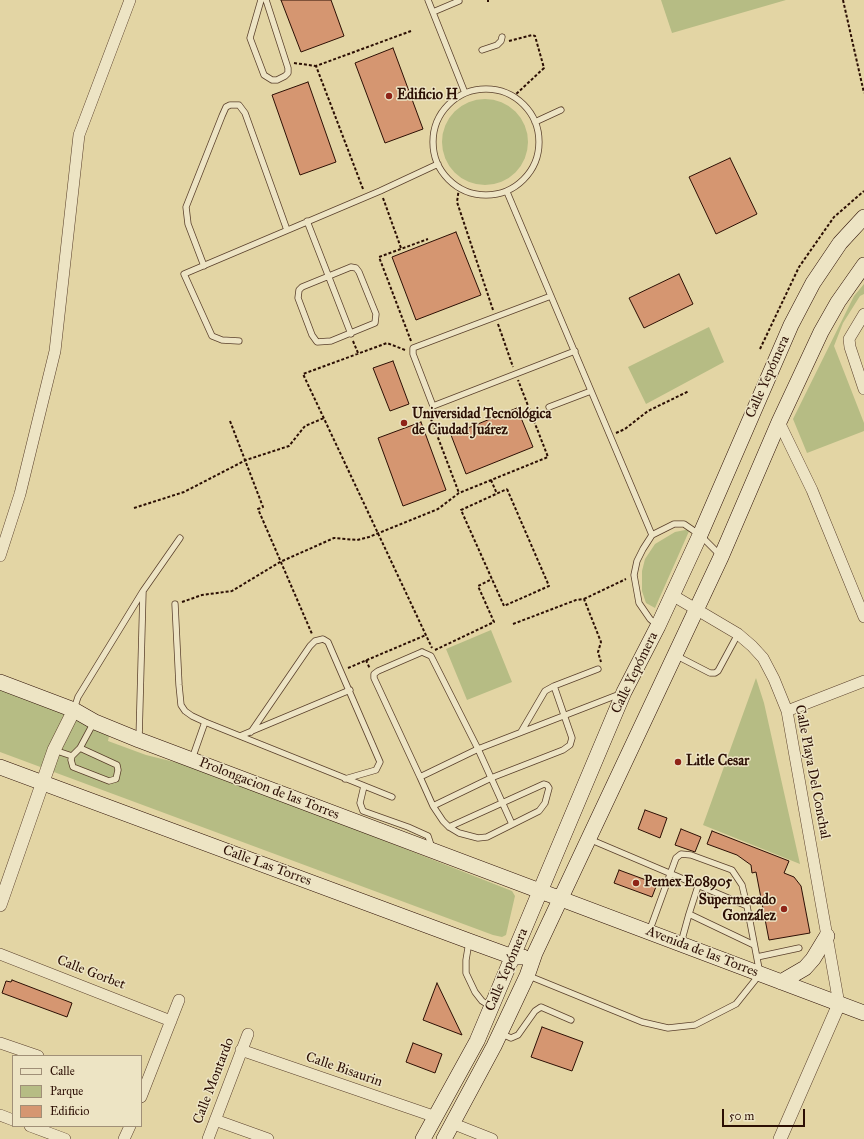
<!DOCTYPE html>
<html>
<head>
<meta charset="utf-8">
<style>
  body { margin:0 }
  #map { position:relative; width:864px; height:1139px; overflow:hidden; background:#e3d5a4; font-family:"IM FELL Great Primer",serif }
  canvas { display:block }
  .legend { position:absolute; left:12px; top:1055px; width:130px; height:72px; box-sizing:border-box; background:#ede4c4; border:1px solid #a08f77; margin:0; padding:5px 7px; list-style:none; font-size:12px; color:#2c0f04 }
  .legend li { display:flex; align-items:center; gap:8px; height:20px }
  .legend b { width:20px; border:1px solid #a08f77 }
  .scale { position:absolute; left:722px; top:1109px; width:83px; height:18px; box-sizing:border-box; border:2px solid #2c0f04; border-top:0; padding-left:5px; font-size:12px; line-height:14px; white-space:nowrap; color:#2c0f04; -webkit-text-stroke:3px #ede4c4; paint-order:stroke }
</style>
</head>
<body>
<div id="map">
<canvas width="864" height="1139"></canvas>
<ul class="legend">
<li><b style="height:5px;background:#ede4c4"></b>Calle</li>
<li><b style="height:11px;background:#b6bc84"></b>Parque</li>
<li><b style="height:11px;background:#d59671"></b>Edificio</li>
</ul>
<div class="scale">50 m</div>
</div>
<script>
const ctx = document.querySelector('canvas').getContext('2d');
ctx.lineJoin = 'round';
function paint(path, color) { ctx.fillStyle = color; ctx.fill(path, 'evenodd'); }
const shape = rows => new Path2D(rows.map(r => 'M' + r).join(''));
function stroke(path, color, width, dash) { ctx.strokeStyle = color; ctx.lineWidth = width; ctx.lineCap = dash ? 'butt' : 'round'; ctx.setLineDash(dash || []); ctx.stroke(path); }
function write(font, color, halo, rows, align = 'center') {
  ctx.font = font + ' "IM FELL Great Primer",serif'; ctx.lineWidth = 3; ctx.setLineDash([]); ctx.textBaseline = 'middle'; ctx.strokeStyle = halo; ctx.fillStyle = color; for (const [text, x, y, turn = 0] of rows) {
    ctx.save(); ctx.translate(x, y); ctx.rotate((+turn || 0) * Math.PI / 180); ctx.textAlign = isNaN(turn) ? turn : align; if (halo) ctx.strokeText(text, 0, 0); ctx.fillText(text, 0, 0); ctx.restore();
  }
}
paint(shape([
  [661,0,786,0,672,33],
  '442 142a43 43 0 1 1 86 0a43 43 0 1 1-86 0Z',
  [864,284,864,294,860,296,843,323,834,346,864,423,864,431,807,453,793,419,854,296],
  [709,327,724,362,646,404,628,367],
  [690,529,655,608,646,603,642,591,642,571,645,559,655,544,675,532],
  [491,630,512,682,467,700,446,649],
  [756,678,764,703,800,864,703,825],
  [0,684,110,731,108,741,146,755,203,769,512,891,515,896,506,935,502,937,493,935,0,752]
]), '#b6bc84');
const building = shape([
  [281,0,331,0,344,36,301,52,281,0],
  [393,48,423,129,385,143,355,63,393,48],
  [308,82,336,162,300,175,272,95,308,82],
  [730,158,757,214,716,234,689,177,730,158],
  [456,232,481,295,416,320,392,257,456,232],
  [679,274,693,304,644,328,629,298,679,274],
  [393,361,409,404,390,411,373,368,393,361],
  [517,408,533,447,466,474,451,435,517,408],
  [421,422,446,490,403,506,378,438,421,422],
  [645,810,667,818,660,838,638,829,645,810],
  [681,829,701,837,695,852,675,845,681,829],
  [712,831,789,861,784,873,794,877,801,886,810,933,769,940,756,872,752,873,751,865,737,855,707,844,712,831],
  [619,870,657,884,652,897,614,883,619,870],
  [12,980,72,1003,67,1017,2,993,6,981,11,982,12,980],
  [437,983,462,1035,423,1020,437,983],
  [542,1027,583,1042,572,1071,531,1057,542,1027],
  [413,1043,442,1054,435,1073,406,1062,413,1043]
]);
paint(building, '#d59671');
stroke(building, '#2c0f04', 1);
const service = shape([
  [261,0,250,38,264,75,272,80,277,80,285,76,288,73,288,68,266,0],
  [428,0,465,93],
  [433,12,459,1],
  [482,50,497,45,501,41,502,37],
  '433 142a53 53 0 1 1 106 0a53 53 0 1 1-106 0Z',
  [535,122,561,110],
  [507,192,652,535],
  [307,221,351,334],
  [204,266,188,224,186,207,222,116,226,107,230,105,239,105,245,113,287,230],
  [351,267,356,268,359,272,376,314,375,323,331,341,317,342,312,335,298,298,299,290,302,287,351,267],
  [551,296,413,348,413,354,433,406,575,351],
  [239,341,222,340,212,336,184,274,380,191,438,164],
  [549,407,591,391],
  [175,604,179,685,181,705,185,711,192,716,205,722],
  [657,625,650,619,639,603,634,575,637,561,643,549,652,535,674,524,684,524,700,535,721,556],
  [422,652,431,656,478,749,420,777,374,678,374,674,378,671,422,652],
  [675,655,710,673,715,673,718,671,738,634],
  [74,709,78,697,143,591,180,538],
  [251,732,310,646,315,641,323,639,328,642,331,649,380,762,376,770,345,779],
  [521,732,545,691,554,686,598,669],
  [240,736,350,690],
  [139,739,143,592],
  [80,748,117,765,118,770,116,779,109,781,73,767,71,760,72,756,80,748],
  [80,748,94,722],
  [54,750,72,756],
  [192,759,205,722,392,797],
  [420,777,433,806,491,778,563,750,570,745,572,738,554,686],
  [364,786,360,803,363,811,408,827,428,836,432,848],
  [433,806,443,821,449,827,459,833,478,838,487,837,539,811,545,803,549,788,547,785,544,784,449,827],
  [512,824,478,749,620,694],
  [689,914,698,886],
  [649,932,676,858,681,854,691,855,732,870,742,885,747,906],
  [469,942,466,960,466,973,475,992,482,1001,490,1006],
  [681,943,689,914,754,945],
  [757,957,799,948],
  [529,976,642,1022,668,1028,695,1025,736,1004,760,974,747,906,589,839],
  [500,1033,511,1038,518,1035,535,1011,541,1007,571,1020]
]);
const minor = shape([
  [864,314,849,339,850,347,864,389],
  [779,422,812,490,864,617],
  [0,556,20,494,55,351,79,135,130,0],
  [672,595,738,634,752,646,763,658,774,679,787,711,839,1004],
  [787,711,864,681],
  [0,954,171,1021],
  [0,1043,38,1056],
  [241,1050,436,1117],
  [141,1097,179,1000],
  [0,1115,13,1120],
  [215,1120,268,1139],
  [454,1124,492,1139],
  [30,1126,65,1139],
  [124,1139,130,1126],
  [208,1139,248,1034]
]);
const tertiary = shape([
  [0,905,54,750,74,710],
  [780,1139,839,1004]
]);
const secondary = shape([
  [0,682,74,710,95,722,139,740,864,1013],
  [0,767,469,941,513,957,523,957],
  [781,982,805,968,813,959,827,936],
  [423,1139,477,1041,624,692,658,626,700,535,791,325,813,283,840,243,864,217],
  [444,1139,494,1046,527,976,535,953,721,557,779,422,821,332,838,302,864,265]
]);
stroke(service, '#5a402c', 7);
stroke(minor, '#5a402c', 12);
stroke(tertiary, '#5a402c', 14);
stroke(secondary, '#2c0f04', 16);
stroke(shape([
  [843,0,864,93],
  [488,2,488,0],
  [509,41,532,35,535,36,544,68,513,97],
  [294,63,316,66],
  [459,188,457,202,493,310],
  [363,189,316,66,411,31],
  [383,198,401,248],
  [498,324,513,367],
  [353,341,358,353],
  [411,341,379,257,428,239],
  [760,349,799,267,834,217,864,191],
  [405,350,387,343,303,374,432,648],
  [429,414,459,493],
  [230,421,263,507,258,509,312,634],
  [616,433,625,429,648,411,689,391],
  [491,480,497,494],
  [507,489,549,586,504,606,461,510,507,489],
  [134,508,184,492,246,460,289,446,305,426,324,418],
  [584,599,626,579],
  [182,602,202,595,232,591,280,562,334,538,357,540,369,537,438,509,459,493,548,457,518,380],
  [513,624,576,600,584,599,601,642,598,652,601,662],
  [435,650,494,622,478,586,492,579],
  [366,660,370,669],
  [348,668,426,635]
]), '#2c0f04', 2, [3, 2]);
stroke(service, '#ede4c4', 5.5);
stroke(minor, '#ede4c4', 11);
stroke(tertiary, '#ede4c4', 13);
stroke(secondary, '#ede4c4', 15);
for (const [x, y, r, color] of [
  [389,96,4,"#8f2418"],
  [404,423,4,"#8f2418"],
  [678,762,4,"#8f2418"],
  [636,883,4,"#8f2418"],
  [784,909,4,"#8f2418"]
]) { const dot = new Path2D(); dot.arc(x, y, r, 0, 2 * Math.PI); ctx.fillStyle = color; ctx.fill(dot); stroke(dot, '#ede4c4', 1.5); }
write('bold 14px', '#2c0f04', '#ede4c4', [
  ["Edificio H",397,96],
  ["Universidad Tecnológica",412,415],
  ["de Ciudad Juárez",412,431],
  ["Litle Cesar",686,762],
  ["Pemex E08905",644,883],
  ["Supermecado",776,901,"right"],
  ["González",776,917,"right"]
], 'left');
write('14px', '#2c0f04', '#ede4c4', [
  ["Calle Yepómera",768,377,-66],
  ["Calle Yepómera",635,673,-64],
  ["Calle Playa Del Conchal",812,772,79],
  ["Prolongacion de las Torres",269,789,21],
  ["Calle Las Torres",267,866,20],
  ["Avenida de las Torres",702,952,21],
  ["Calle Yepómera",507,970,-67],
  ["Calle Gorbet",91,973,21],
  ["Calle Bisaurin",344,1070,19],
  ["Calle Montardo",214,1081,-69]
]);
</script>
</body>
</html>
